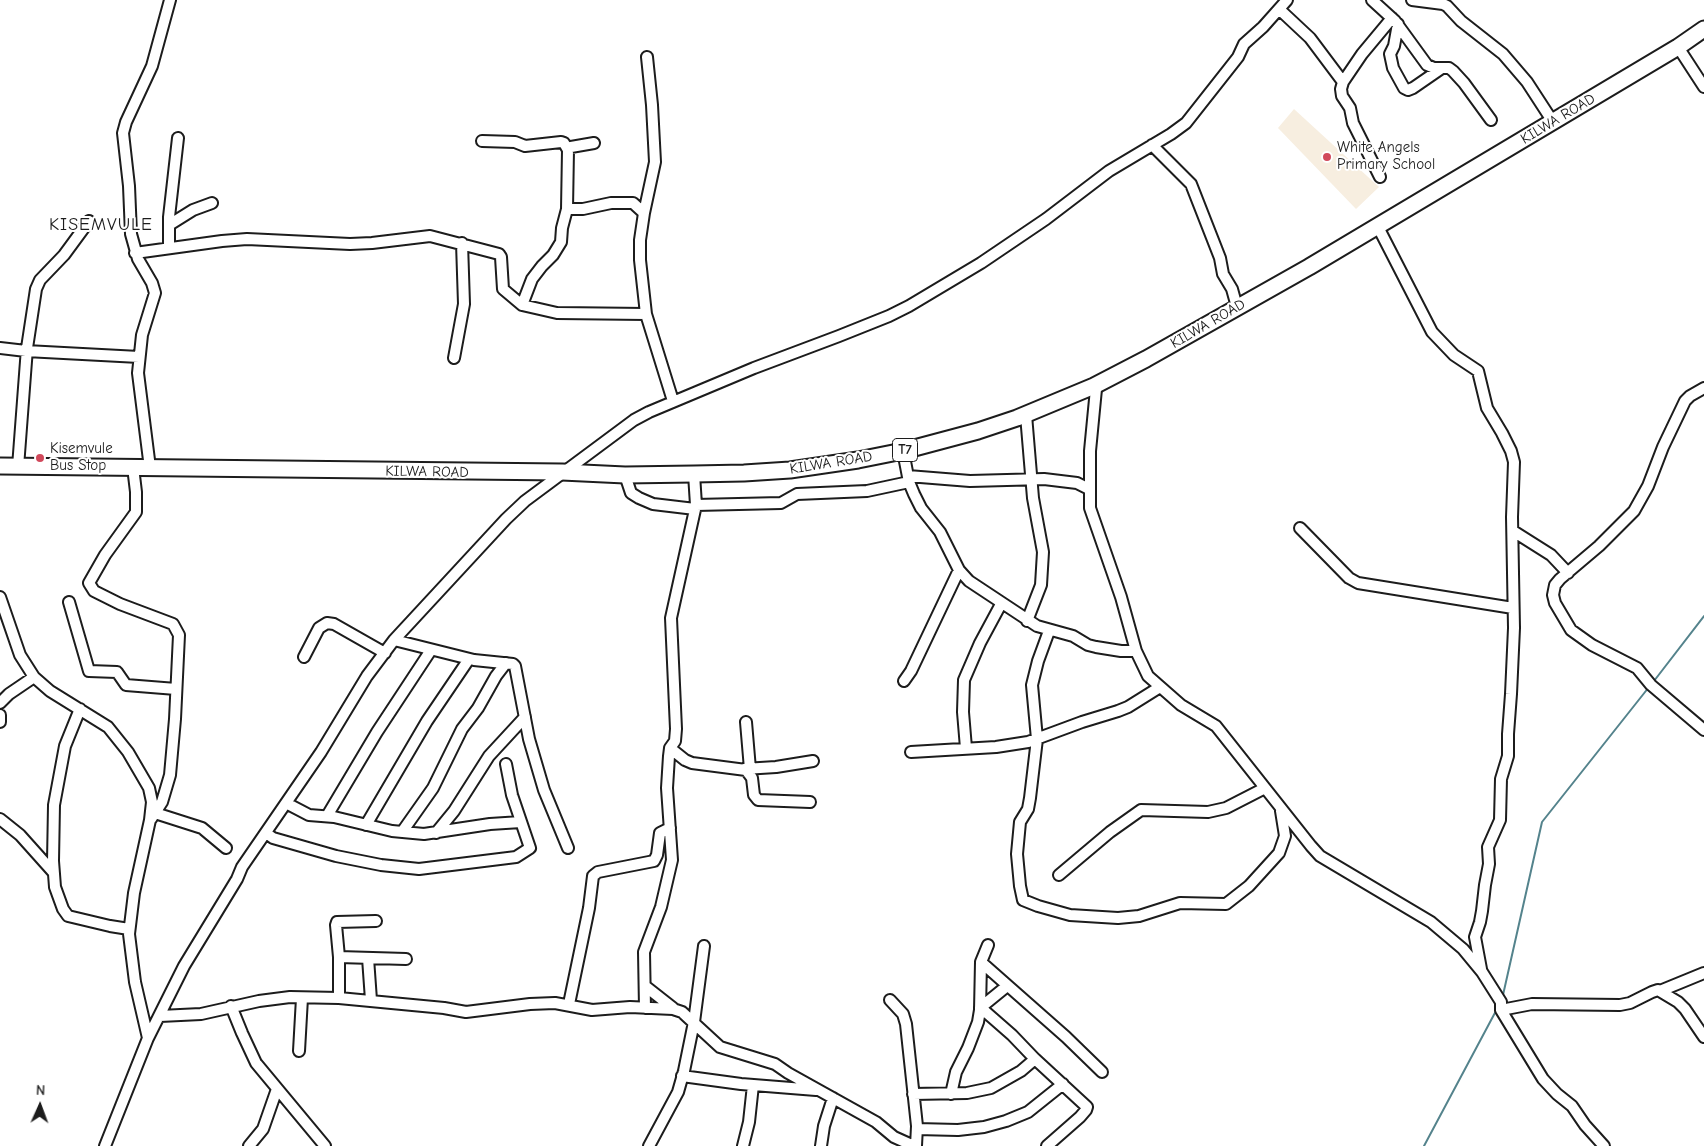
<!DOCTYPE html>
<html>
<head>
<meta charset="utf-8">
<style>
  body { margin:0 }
  #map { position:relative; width:1704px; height:1146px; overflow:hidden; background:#fff; font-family:"Comic Neue",sans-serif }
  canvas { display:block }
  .north { position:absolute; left:15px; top:1081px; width:50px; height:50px; -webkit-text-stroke:4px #fff; paint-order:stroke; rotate:2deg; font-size:14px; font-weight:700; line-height:20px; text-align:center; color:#1c1c1c }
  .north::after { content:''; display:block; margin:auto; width:18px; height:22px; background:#1c1c1c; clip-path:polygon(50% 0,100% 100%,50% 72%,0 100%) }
</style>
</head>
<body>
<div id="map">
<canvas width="1704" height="1146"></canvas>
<div class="north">N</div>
</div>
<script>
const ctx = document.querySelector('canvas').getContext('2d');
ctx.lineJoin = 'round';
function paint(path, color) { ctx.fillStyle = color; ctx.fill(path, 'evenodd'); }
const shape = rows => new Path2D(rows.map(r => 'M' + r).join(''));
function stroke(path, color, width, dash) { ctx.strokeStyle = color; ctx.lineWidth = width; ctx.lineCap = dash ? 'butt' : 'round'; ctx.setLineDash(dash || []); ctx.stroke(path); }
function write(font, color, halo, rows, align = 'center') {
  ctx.font = font + ' "Comic Neue",sans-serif'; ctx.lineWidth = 4; ctx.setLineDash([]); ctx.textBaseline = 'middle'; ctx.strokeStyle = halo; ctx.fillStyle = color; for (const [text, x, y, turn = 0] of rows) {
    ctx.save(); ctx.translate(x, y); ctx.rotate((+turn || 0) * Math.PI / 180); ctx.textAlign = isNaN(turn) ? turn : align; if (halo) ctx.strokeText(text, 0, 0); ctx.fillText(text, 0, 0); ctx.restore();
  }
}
paint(shape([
  [1294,109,1379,187,1356,209,1278,128]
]), '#f7eee0');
stroke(shape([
  [1654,681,1704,616],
  [1503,995,1542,822,1649,687],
  [1424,1146,1497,1009]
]), '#54838c', 2);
const minor = shape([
  [1372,0,1395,21,1427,65,1434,68,1449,68,1453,71,1464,83,1491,120],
  [1412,0,1443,4,1447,6,1461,21,1503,54,1527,82,1553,122],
  [1279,9,1310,38,1343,82],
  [1398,24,1394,46,1390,54,1393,68,1404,88,1408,90,1413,88,1442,68],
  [1678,47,1704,87],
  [647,57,652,105,655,162,644,213,640,240,640,260,646,314,673,401],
  [482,141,515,142,525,146,561,142,564,143,568,150],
  [1152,145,1191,184,1220,258,1223,274,1232,289,1237,307],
  [1380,177,1353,123,1350,108,1342,96,1341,89,1343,82,1362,54,1392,18],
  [567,209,583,209,611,203,633,203,644,213],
  [169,225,193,210,212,203],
  [1377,225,1432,332,1454,355,1478,371,1487,408,1502,433,1511,451,1514,462,1512,517,1514,628,1511,694,1508,734,1508,756,1501,779,1500,820,1488,847,1489,864,1485,885,1482,911,1480,922,1475,937,1481,969],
  [169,248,169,217,178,138],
  [135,253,222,241,247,239,350,244,372,243,430,236,499,254,501,257,503,289,522,305,557,313,646,314],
  [522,305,532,279,542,266,553,255,561,242,562,228,567,209,568,150,571,147,594,143],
  [0,348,26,351,139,357],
  [454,358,464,304,462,243],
  [1094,386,1096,389,1090,451,1090,508,1121,597,1136,651,1148,676,1181,705,1216,726,1311,846,1320,856,1431,922,1463,949,1482,972,1501,1002,1501,1010,1543,1079,1557,1094,1572,1106,1585,1125,1604,1146],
  [1704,388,1690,396,1685,401,1663,447,1648,486,1634,511,1599,546,1560,579,1555,585,1553,595,1555,603,1571,630,1592,645,1637,668,1651,685,1704,730],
  [1026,415,1033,498,1043,552,1041,585,1027,621],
  [903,451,909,482,914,494,921,508,940,532,959,570,969,581,1037,626,1073,636,1088,645,1096,647,1121,651,1136,651],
  [18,467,27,348,36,289,40,280,64,255,89,221],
  [133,467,136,492,136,512,105,555,89,583,94,591,120,604,173,624,179,635,175,719,170,775,162,802,151,819],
  [150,468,138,373,142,335,155,293,152,283,138,259,131,234,129,186,123,133,126,122,152,66,170,0],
  [625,475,631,493,639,498,653,504,695,509],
  [908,476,970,481,1044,479,1077,483,1089,489],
  [696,505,781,503,797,494,867,491,909,482],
  [1300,528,1349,578,1358,583,1513,608],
  [1513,531,1551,555,1568,573],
  [0,597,20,655,34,677,50,691,108,727,128,752,149,788,152,802,150,820,134,893,129,934,135,982,148,1038],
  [69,602,89,671,117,672,126,685,176,689],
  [1049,631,1038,661,1032,685,1037,739,1030,798,1028,809,1020,822,1017,854,1020,886,1023,900,1038,906,1070,915,1118,918,1139,916,1180,903,1226,904,1249,886,1279,853,1285,836,1281,811],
  [394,640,474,660,513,664,515,666,529,739,544,790,568,848],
  [304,657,319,628,327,623,334,624,385,653],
  [904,681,911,671,959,570],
  [0,703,9,694,34,677],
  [80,709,65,746,54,805,53,861,55,887,63,909,68,916,110,926,129,929],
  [0,715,0,722],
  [746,722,750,769],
  [670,748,685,760,692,763,746,770,752,778,754,795,758,800,810,802],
  [966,748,963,712,964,680,980,643,1001,604],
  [911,752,996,747,1028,742,1082,722,1118,711,1128,707,1160,687],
  [744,769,776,767,813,761],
  [286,803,309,815,334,817,392,831,424,834,490,824,521,822],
  [155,813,202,828,226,848],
  [327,816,377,732,431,650],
  [0,819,20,835,54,873],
  [366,825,427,721,469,659],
  [402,832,433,788,462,729,478,708,496,676,506,663],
  [266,833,273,838,336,856,381,865,419,869,516,857,530,848,512,795,506,764],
  [436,833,454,811,489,756,525,717],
  [1059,875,1110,832,1141,810,1208,812,1226,808,1265,788],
  [339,957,406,959],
  [368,958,371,1000],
  [981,962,1066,1037,1102,1072],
  [645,986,673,1008],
  [1660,991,1704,973],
  [339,998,339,957,336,925,337,922,376,921],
  [890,1000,903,1014,906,1024,917,1126,916,1146],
  [569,1004,589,908,593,876,598,872,654,861,657,855,660,833,670,828],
  [231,1006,242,1033,256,1063,325,1146],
  [980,1007,1012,1035,1035,1059,1087,1107,1086,1110,1080,1117,1047,1146],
  [645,1008,644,952,661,907,672,860,667,788,669,756,670,748,675,741,676,729,671,618,696,505,694,474],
  [980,1008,1007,986],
  [1501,1010,1532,1004,1620,1005,1630,1003,1652,992,1658,990,1678,1002,1685,1009,1704,1037],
  [160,1016,201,1014,259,1001,290,997,339,998,444,1008,466,1012,530,1004,555,1003,592,1010,630,1007,673,1009,682,1012,720,1047,775,1064,788,1073,876,1122,894,1137,914,1146],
  [299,1051,302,998],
  [682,1076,741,1084,816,1090],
  [913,1094,967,1093,991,1088,1021,1071,1035,1059],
  [951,1094,956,1072,968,1048,978,1022,980,1010,981,962,988,945],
  [917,1129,958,1130,984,1127,1006,1121,1028,1112,1063,1084],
  [105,1146,148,1038,184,966,237,879,242,867,321,752,367,676,394,640,506,519,525,501,634,420,649,412,754,368,839,336,889,316,909,306,981,263,1046,219,1109,171,1171,134,1186,123,1238,57,1244,44,1263,27,1287,0],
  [249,1146,263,1129,277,1089],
  [649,1146,678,1092,684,1071,694,1022,704,946],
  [743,1146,749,1122,753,1085],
  [821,1146,824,1126,833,1098]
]);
const highway = shape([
  [0,466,562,472,625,475,694,474,744,473,790,470,858,460,903,451,978,431,1017,418,1094,386,1146,359,1309,267,1678,47,1704,29]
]);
stroke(minor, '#1c1c1c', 14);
stroke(highway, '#1c1c1c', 19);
stroke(minor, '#fff', 10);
stroke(highway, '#fff', 15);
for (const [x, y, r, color] of [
  [1327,157,5,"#d1495b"],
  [40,458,5,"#d1495b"]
]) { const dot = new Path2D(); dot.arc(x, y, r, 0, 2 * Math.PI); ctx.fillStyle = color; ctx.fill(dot); stroke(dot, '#fff', 2); }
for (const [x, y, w] of [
  [905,450,25]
]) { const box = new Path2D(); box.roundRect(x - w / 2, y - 11.5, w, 23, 4); ctx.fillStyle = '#fff'; ctx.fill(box); stroke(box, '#1c1c1c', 1); }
write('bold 14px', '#1c1c1c', null, [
  ["T7",905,450]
]);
write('15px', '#1c1c1c', '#fff', [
  ["KILWA ROAD",1558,119,-31],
  ["KILWA ROAD",1208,324,-30],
  ["KILWA ROAD",831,463,-9],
  ["KILWA ROAD",427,472,1]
]);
write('15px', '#1c1c1c', '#fff', [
  ["White Angels",1337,148],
  ["Primary School",1337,165],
  ["Kisemvule",50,449],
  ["Bus Stop",50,466]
], 'left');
ctx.letterSpacing = '1px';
write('18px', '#1c1c1c', '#fff', [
  ["KISEMVULE",101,225]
]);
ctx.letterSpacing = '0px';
</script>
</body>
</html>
